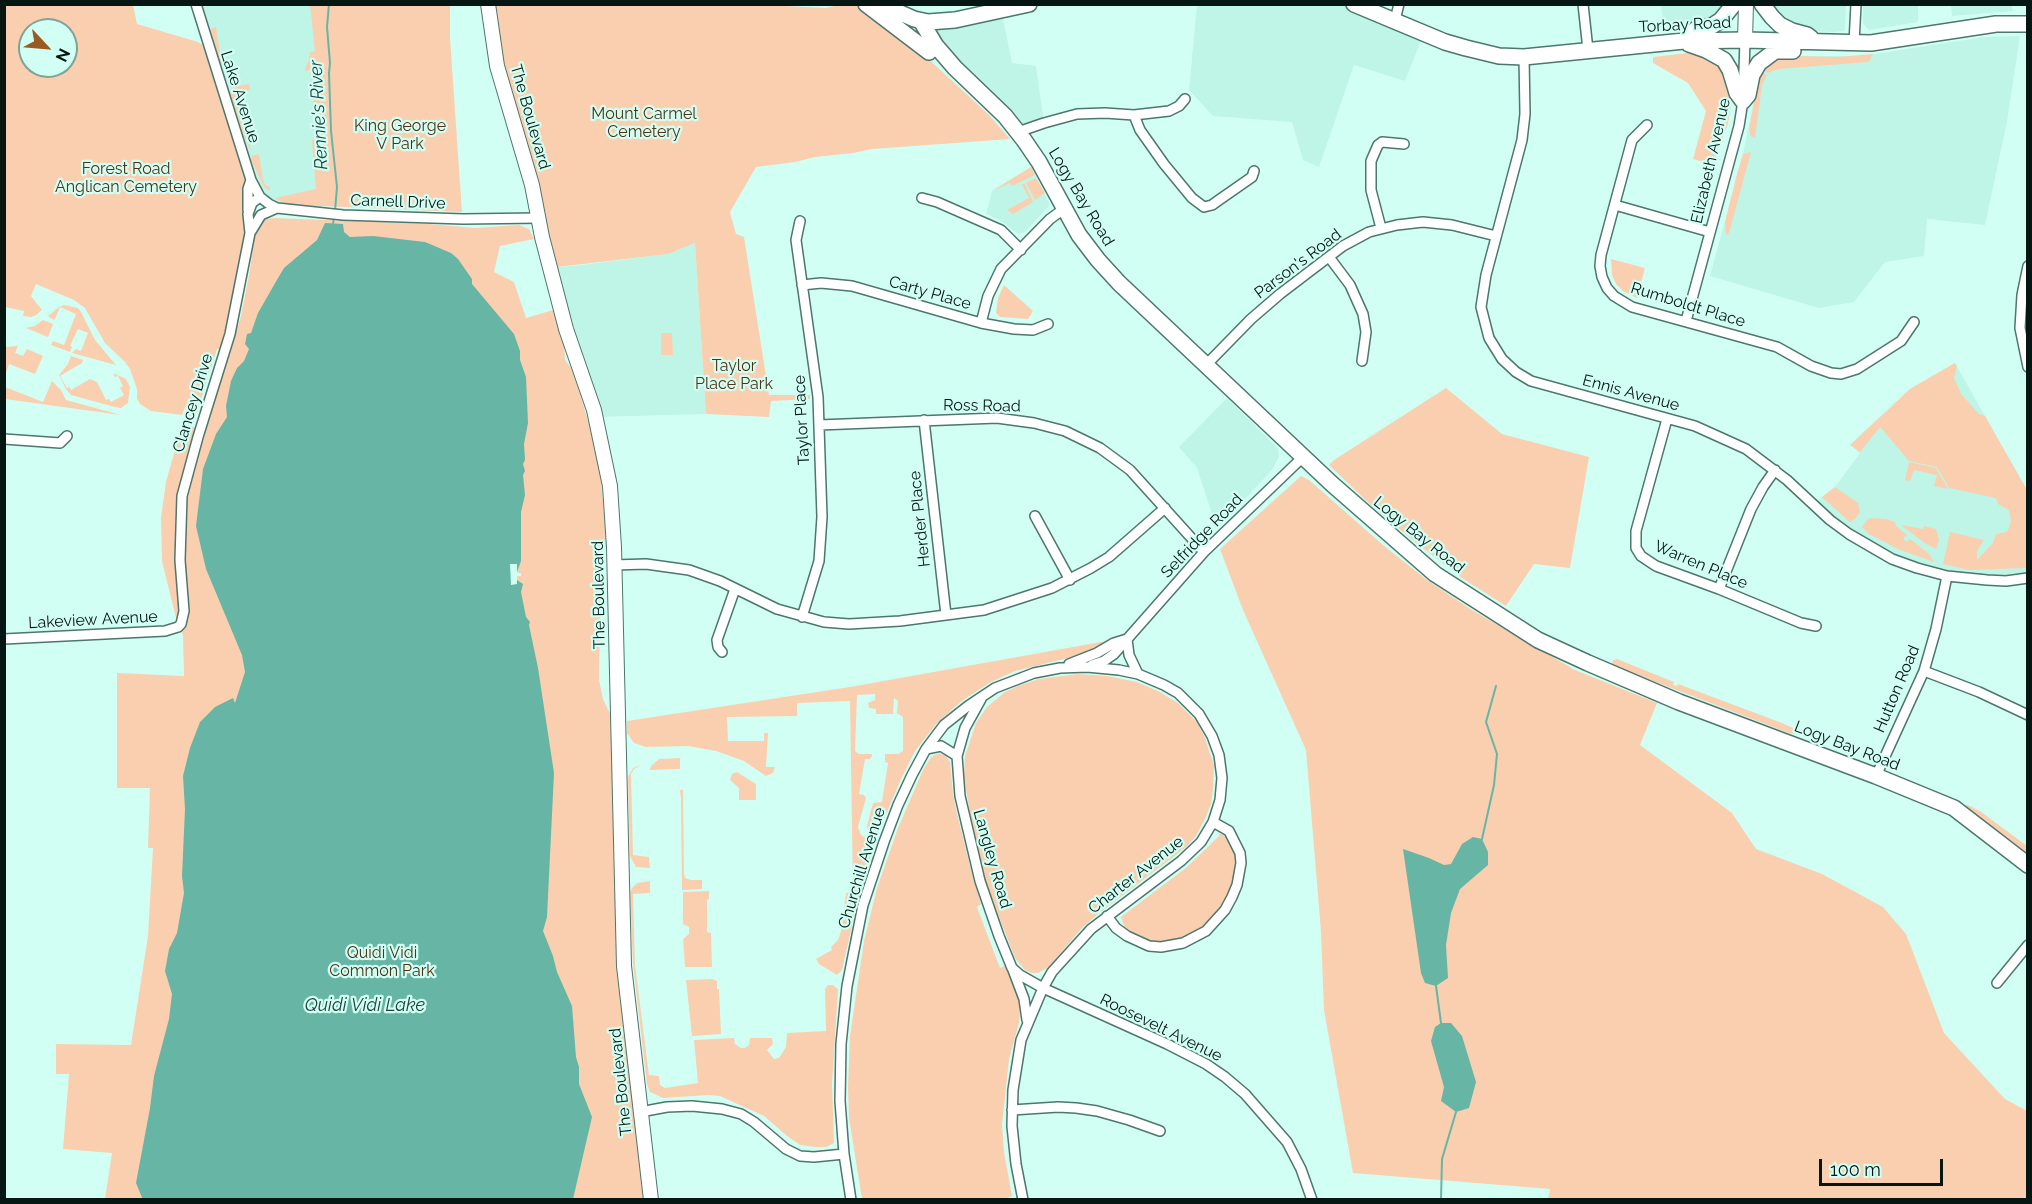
<!DOCTYPE html>
<html>
<head>
<meta charset="utf-8">
<style>
  body { margin:0 }
  #map { position:relative; width:2032px; height:1204px; overflow:hidden; background:#d2fff4; font-family:Raleway,sans-serif }
  canvas { display:block }
  .frame { position:absolute; inset:0; border:6px solid #061612; pointer-events:none }
  .north { position:absolute; left:18px; top:18px; width:60px; height:60px; box-sizing:border-box; background:#d2fff4; border:2px solid #80a29a; border-radius:50%; rotate:116deg; font-size:16px; font-weight:700; line-height:24px; text-align:center; color:#061612 }
  .north::after { content:''; display:block; margin:auto; width:21px; height:27px; background:#9a5b23; clip-path:polygon(50% 0,100% 100%,50% 72%,0 100%) }
  .scale { position:absolute; left:1819px; top:1159px; width:124px; height:27px; box-sizing:border-box; border:3px solid #061612; border-top:0; padding-left:8px; font-size:18px; line-height:21px; white-space:nowrap; color:#061612; -webkit-text-stroke:4px #d2fff4; paint-order:stroke }
</style>
</head>
<body>
<div id="map">
<canvas width="2032" height="1204"></canvas>
<div class="frame"></div>
<div class="north">N</div>
<div class="scale">100 m</div>
</div>
<script>
const ctx = document.querySelector('canvas').getContext('2d');
ctx.lineJoin = 'round';
function paint(path, color) { ctx.fillStyle = color; ctx.fill(path, 'evenodd'); }
const shape = rows => new Path2D(rows.map(r => 'M' + r).join(''));
function stroke(path, color, width, dash) { ctx.strokeStyle = color; ctx.lineWidth = width; ctx.lineCap = dash ? 'butt' : 'round'; ctx.setLineDash(dash || []); ctx.stroke(path); }
function write(font, color, halo, rows, align = 'center') {
  ctx.font = font + ' Raleway,sans-serif'; ctx.lineWidth = 4.5; ctx.setLineDash([]); ctx.textBaseline = 'middle'; ctx.strokeStyle = halo; ctx.fillStyle = color; for (const [text, x, y, turn = 0] of rows) {
    ctx.save(); ctx.translate(x, y); ctx.rotate((+turn || 0) * Math.PI / 180); ctx.textAlign = isNaN(turn) ? turn : align; if (halo) ctx.strokeText(text, 0, 0); ctx.fillText(text, 0, 0); ctx.restore();
  }
}
paint(shape([
  [196,5,315,5,322,213,277,208,260,197],
  [1197,5,1354,5,1424,33,1405,81,1354,65,1319,167,1303,160,1292,122,1213,116,1189,90],
  [1661,5,1728,5,1716,17,1703,22,1664,28],
  [1768,5,1846,5,1845,29,1844,31,1832,32,1813,31,1791,25],
  [1863,5,1918,5,1918,22,1869,30,1863,24],
  [1951,5,2011,5,2013,11,1952,16],
  [1001,9,1012,63,1036,66,1044,123,1018,132,919,37,917,32,917,28],
  [2020,36,2007,121,1985,225,1927,219,1924,256,1885,262,1854,302,1819,308,1710,276,1743,154,1760,70,1797,56,1861,56,1984,37],
  [1031,167,1050,205,1025,232,1018,234,1003,222,986,214,992,191],
  [695,243,706,414,596,417,550,268,582,265,668,254],
  [1955,363,2027,490,2027,578,1969,579,1892,559,1813,504,1835,487,1860,453,1850,445,1910,389],
  [1227,398,1278,448,1279,457,1272,470,1217,529,1197,468,1179,447]
]), '#bef5e7');
paint(shape([
  [747,4,826,8,839,5,858,5,895,28,989,115,1010,139,872,149,853,153,815,157,795,162,756,167,730,212,736,234,744,237,769,395,810,395,810,399,771,401,769,417,706,414,695,243,668,254,557,267,525,140,504,66,495,5],
  [4,5,133,5,137,24,198,42,209,49,251,180,248,227,225,351,217,349,195,419,184,417,187,407,185,407,182,415,151,411,140,404,137,398,137,389,130,369,125,362,105,343,85,308,74,300,36,284,31,296,42,310,36,315,31,317,23,316,24,311,5,307],
  [30,30,66,30,66,66,30,66],
  [310,5,450,5,450,38,462,212,297,205,284,203,275,198,316,189,312,140,318,139,310,70,305,71,305,69,309,60,310,52,315,51],
  [216,27,221,60,227,59,228,64,226,65,221,64,216,53,210,31,212,28],
  [1688,53,1701,55,1716,61,1726,73,1731,86,1731,104,1728,124,1716,154,1717,166,1693,159,1706,111,1688,83,1653,63,1653,57],
  [1873,54,1869,62,1778,69,1768,73,1762,68,1778,57,1797,56,1837,57],
  [1760,70,1767,75,1762,85,1755,138,1751,136,1749,130],
  [249,84,250,90,242,91,251,152,242,131,230,92,233,87],
  [1751,152,1729,233,1726,235,1725,222,1737,174,1743,154],
  [259,154,263,180,266,186,270,187,270,191,264,187,251,160,252,156],
  [1031,167,1035,175,1012,186,1010,183,992,191],
  [1036,178,1045,193,1035,200,1026,183],
  [1022,184,1025,184,1033,202,1013,214,1007,210,1029,198],
  [274,218,429,224,475,228,519,225,529,229,534,239,500,246,494,272,514,282,526,318,553,310,564,344,565,360,571,368,577,384,593,438,600,470,607,546,601,553,599,680,603,699,612,718,613,818,618,971,645,1199,105,1199,112,1153,63,1149,69,1074,56,1074,56,1044,131,1045,148,936,153,848,148,848,150,788,117,788,117,673,184,676,183,635,177,622,162,561,161,517,166,482,182,425,206,429,241,316,250,270,255,232,263,219],
  [1611,259,1645,268,1637,298,1623,291,1616,284,1612,275],
  [1004,285,1033,311,1028,319,1000,317,996,313,998,298],
  [64,305,78,308,81,312,95,340,116,365,72,353,76,349,81,351,88,333,78,329,70,346,72,347,70,352,51,345,53,341,64,345,76,314,60,307,55,319,54,320,48,316,59,307],
  [43,320,53,324,48,337,26,328,35,326],
  [661,333,672,333,673,355,661,355],
  [18,346,15,353,23,356,27,349,43,356,35,374,9,364,5,376,5,347],
  [71,356,83,360,82,363,60,376,67,388,69,387,71,390,90,379,97,382,106,400,109,399,111,402,124,395,120,388,123,386,118,376,115,377,113,373,126,379,130,387,128,403,121,408,115,407,71,395,66,389,59,375,68,364],
  [1955,363,1957,367,1954,378,1961,394,1979,414,1985,416,2027,490,2027,568,1969,570,1943,564,1950,532,1984,540,1977,551,1977,560,1993,543,1996,534,2006,532,2008,530,2011,522,2009,510,1998,504,1996,498,1949,488,1937,467,1909,461,1880,427,1860,452,1850,445,1910,389],
  [52,381,61,390,66,400,121,415,5,399,5,387,43,402],
  [1446,388,1502,434,1589,457,1570,568,1534,564,1506,606,1462,578,1415,542,1372,506,1329,465,1334,460],
  [1909,462,1936,468,1948,489,1934,486,1937,475,1914,470,1910,481,1905,480],
  [1301,476,1309,480,1383,545,1427,580,1472,610,1575,670,1657,703,1640,745,1732,813,1756,849,1822,874,1883,907,1906,934,1944,1033,2005,1099,2027,1111,2027,1199,1548,1200,1550,1189,1353,1173,1324,1010,1321,932,1306,750,1243,610,1220,549],
  [1835,487,1858,503,1860,512,1855,519,1850,522,1822,497],
  [1871,518,1887,519,1895,522,1896,526,1907,535,1904,537,1904,540,1907,542,1910,539,1929,554,1934,562,1898,549,1869,534,1862,527,1867,520],
  [1901,525,1923,529,1924,526,1936,529,1939,540,1936,549,1926,544],
  [1112,640,1090,651,1068,658,1015,671,991,682,963,700,937,723,915,751,901,779,879,831,876,833,868,831,867,826,873,803,882,802,888,763,885,762,885,754,898,754,903,751,903,717,897,713,898,701,894,698,893,714,876,714,876,709,869,708,868,703,875,700,875,694,857,695,855,751,859,754,872,754,872,756,870,759,865,759,859,794,864,795,866,798,858,827,861,835,872,842,874,846,863,877,842,970,837,975,819,964,816,959,832,950,831,947,838,940,841,931,846,893,853,892,850,701,797,703,797,716,727,717,728,741,764,741,764,733,768,733,766,767,775,767,773,773,766,776,744,761,716,751,688,746,646,747,634,743,627,733,627,721,850,687],
  [1617,659,1674,682,1673,685,1677,686,1678,684,1782,723,1795,729,1795,734,1789,733,1627,671,1612,664,1613,660],
  [1078,674,1107,676,1137,682,1160,692,1178,703,1197,722,1205,738,1214,765,1213,789,1211,804,1205,819,1196,836,1185,848,1098,914,1081,929,1049,967,1038,973,1032,973,1025,970,1015,958,987,886,970,813,964,777,965,756,976,723,987,707,1005,692,1018,686,1039,679],
  [939,753,946,756,950,762,953,794,957,814,973,878,981,904,977,907,1000,968,1005,966,1017,994,1020,1007,1019,1023,1009,1059,1002,1125,1004,1152,1012,1196,1002,1200,862,1199,849,1118,848,1086,850,1036,864,941,877,888,898,828,923,770,931,757],
  [680,758,680,769,650,770,651,766,659,759],
  [641,765,634,769,631,774,633,855,649,857,650,868,636,867,630,856,628,777,633,768],
  [737,772,756,784,756,800,739,800,739,788,730,780,732,774],
  [680,790,683,790,684,874,685,878,691,880,702,880,702,889,682,890,681,798],
  [1965,805,1968,805,1980,811,2027,846,2027,855,1964,809],
  [1219,834,1224,835,1229,839,1238,864,1233,885,1221,910,1202,928,1183,940,1162,944,1145,941,1125,929,1121,917,1187,867,1219,836],
  [650,881,650,893,633,894,635,965,649,1075,659,1076,660,1085,665,1088,698,1083,694,1040,734,1038,735,1044,741,1048,745,1048,749,1045,750,1038,772,1038,773,1044,767,1050,774,1059,779,1058,786,1047,787,1033,826,1031,825,989,828,985,833,985,838,989,832,1084,834,1143,826,1147,815,1147,800,1145,787,1136,764,1116,720,1096,708,1095,663,1098,650,1092,647,1084,633,963,630,894,632,888,637,883],
  [709,891,709,899,707,900,707,932,711,933,712,967,685,967,683,939,689,934,689,927,683,924,683,892],
  [712,979,717,981,717,989,719,989,721,1034,692,1036,686,980]
]), '#f9cfb0');
paint(shape([
  [325,223,343,224,344,232,350,237,373,236,425,242,451,253,458,259,472,279,472,284,514,334,520,351,520,360,526,377,528,423,524,444,525,460,523,464,525,471,523,475,525,495,521,512,521,561,517,572,521,573,521,576,517,576,517,580,523,584,521,592,526,617,530,622,529,625,538,668,554,773,547,917,543,931,553,956,557,972,572,1006,576,1057,579,1067,579,1084,592,1117,573,1199,143,1200,136,1183,150,1108,154,1076,169,1019,172,994,165,971,169,949,177,933,184,893,182,876,185,809,183,776,190,748,200,722,215,707,233,698,235,703,245,672,242,655,206,569,196,526,203,469,216,434,227,417,226,406,231,381,237,368,244,361,249,349,245,344,247,334,251,333,258,313,278,278,284,268,317,240],
  [1473,837,1482,839,1488,852,1488,865,1460,889,1451,913,1446,945,1448,978,1436,986,1425,983,1421,973,1403,849,1429,858,1444,865,1451,864,1462,844],
  [1441,1023,1451,1023,1462,1036,1476,1082,1469,1108,1456,1112,1441,1101,1444,1087,1431,1041,1435,1027]
]), '#67b5a4');
paint(shape([
  [510,564,517,564,517,572,521,573,521,576,517,576,517,584,511,585]
]), '#d2fff4');
stroke(shape([
  [329,4,327,27,330,63,329,73,331,131,337,187,335,211],
  [333,224,334,216],
  [1482,839,1494,785,1497,754,1486,722,1496,686],
  [1436,986,1441,1023],
  [1441,1200,1442,1159,1456,1112]
]), '#67b5a4', 2);
const street = shape([
  [196,4,251,180,260,197,269,204,277,208,343,215,463,219,539,218],
  [1583,4,1588,50],
  [1395,20,1399,4],
  [1854,43,1856,4],
  [1524,57,1525,114,1522,140,1486,275,1481,307,1489,338,1502,359,1516,372,1531,381,1695,426,1746,449,1787,480,1830,520,1849,534,1892,559,1917,568,1947,576,1987,580,2006,581,2028,578],
  [1134,115,1140,130,1164,164,1192,198,1204,207,1212,205,1219,200,1252,177,1254,171],
  [1647,125,1632,140,1601,255,1600,266,1602,277,1607,288,1614,296,1632,307,1777,347,1811,366,1831,373,1841,374,1857,369,1901,341,1914,322],
  [1018,132,1044,123,1077,114,1105,113,1134,115,1169,111,1179,106,1185,99],
  [922,198,937,202,1001,230,1021,250],
  [1615,205,1710,232],
  [248,210,248,189,251,180],
  [800,221,796,240,818,397,822,517,819,561,802,617],
  [1381,228,1371,190,1371,161,1378,145,1382,142,1404,144],
  [250,233,261,215,277,208],
  [1329,257,1350,285,1363,314,1366,332,1362,361],
  [2028,266,2022,295,2020,328,2028,367],
  [802,285,821,283,852,286,981,323,1014,329,1033,330,1048,324],
  [1686,321,1739,126,1743,101,1745,40],
  [981,323,988,296,1001,269,1050,219,1065,208],
  [1207,364,1251,319,1280,294,1343,246,1369,232,1397,225,1423,222,1452,225,1496,236],
  [1667,419,1636,531,1636,548,1641,556,1656,566,1719,589,1801,623,1816,626],
  [924,420,946,615],
  [819,425,997,418,1034,423,1065,431,1100,448,1130,470,1204,552],
  [4,439,60,443,67,436],
  [1035,516,1070,580],
  [614,565,646,564,689,570,720,581,777,609,824,622,849,624,900,621,984,610,1052,588,1091,568,1109,557,1165,508],
  [1719,589,1751,509,1763,487,1775,470],
  [4,639,165,631,178,627,181,624,184,611,180,560,182,496,198,437,230,334,250,233,248,214,252,203,260,197],
  [1127,639,1129,655,1138,674],
  [722,652,718,647,717,640,735,589],
  [1069,664,1097,653,1114,643,1127,639],
  [1092,665,1104,661,1114,654,1204,552,1303,457],
  [1924,671,1979,692,2028,715],
  [981,699,965,728,957,756,960,796,980,881,999,936,1012,968,1020,975,1043,988,1167,1044,1206,1064,1225,1077,1245,1094,1287,1142,1301,1169,1312,1200],
  [926,749,941,746,957,756],
  [1876,776,1924,671,1936,629,1947,576],
  [1107,916,1116,928,1127,936,1149,946,1161,947,1183,943,1206,931,1225,910,1232,897,1237,885,1241,863,1240,853,1229,831,1213,822],
  [1013,970,1024,999,1027,1020],
  [1997,983,2028,945],
  [1012,1110,1058,1107,1076,1108,1097,1111,1129,1120,1160,1131],
  [640,1112,667,1107,692,1106,722,1109,741,1114,754,1122,786,1149,800,1156,814,1157,844,1154],
  [851,1200,844,1154,840,1101,841,1044,847,986,863,905,884,842,898,805,912,775,926,749,944,725,968,706,995,688,1034,673,1060,668,1087,667,1119,670,1138,674,1164,685,1178,693,1199,714,1212,736,1219,755,1222,778,1220,800,1213,822,1201,842,1181,861,1091,929,1052,972,1043,988,1021,1040,1013,1090,1012,1126,1016,1164,1023,1200]
]);
const secondary = shape([
  [488,4,497,66,532,185,542,237,566,329,594,410,610,486,614,547,624,966,651,1200],
  [1745,40,1746,4]
]);
const primary = shape([
  [866,4,929,52],
  [880,4,914,19,928,22,955,20,1029,4],
  [1354,4,1445,42,1466,48,1499,56,1524,57,1684,41,1745,40,1871,43,1996,24,2028,24],
  [1762,4,1772,17,1780,25,1792,31,1807,35,1811,38],
  [921,21,936,46,955,68,1005,116,1024,140,1039,162,1079,235,1098,260,1119,283,1332,484,1435,574,1538,640,1588,663,1679,702,1876,776,1954,808,2028,865],
  [1684,41,1696,29,1712,26,1721,20,1734,4],
  [1689,44,1706,50,1724,60,1730,70,1737,93,1743,101,1748,95,1752,75,1759,63,1775,51,1793,51]
]);
stroke(street, '#4d766c', 12);
stroke(secondary, '#4d766c', 16);
stroke(primary, '#4d766c', 18);
stroke(street, '#fff', 9);
stroke(secondary, '#fff', 14);
stroke(primary, '#fff', 15);
write('16px', '#061612', '#d2fff4', [
  ["Torbay Road",1685,25,-3],
  ["Lake Avenue",240,97,72],
  ["The Boulevard",530,117,74],
  ["Elizabeth Avenue",1711,161,-77],
  ["Logy Bay Road",1081,197,59],
  ["Carnell Drive",398,202,2],
  ["Parson's Road",1298,264,-37],
  ["Carty Place",930,293,16],
  ["Rumboldt Place",1688,305,17],
  ["Ennis Avenue",1631,393,15],
  ["Clancey Drive",193,403,-73],
  ["Ross Road",982,406,1],
  ["Taylor Place",802,420,-93],
  ["Herder Place",920,519,-96],
  ["Logy Bay Road",1419,535,39],
  ["Selfridge Road",1202,536,-46],
  ["Warren Place",1701,565,23],
  ["The Boulevard",599,595,-91],
  ["Lakeview Avenue",93,620,-3],
  ["Hutton Road",1897,689,-67],
  ["Logy Bay Road",1847,746,21],
  ["Langley Road",992,859,74],
  ["Churchill Avenue",862,868,-73],
  ["Charter Avenue",1136,875,-38],
  ["Roosevelt Avenue",1161,1028,26],
  ["The Boulevard",621,1082,-96]
]);
write('16px', '#543113', '#d2fff4', [
  ["Mount Carmel",644,114],
  ["Cemetery",644,132],
  ["King George",400,126],
  ["V Park",400,144],
  ["Forest Road",126,169],
  ["Anglican Cemetery",126,187],
  ["Taylor",734,366],
  ["Place Park",734,384],
  ["Quidi Vidi",382,953],
  ["Common Park",382,971]
]);
write('italic 18px', '#1f433c', '#d2fff4', [
  ["Rennie's River",319,115,-93],
  ["Quidi Vidi Lake",365,1006]
]);
</script>
</body>
</html>
